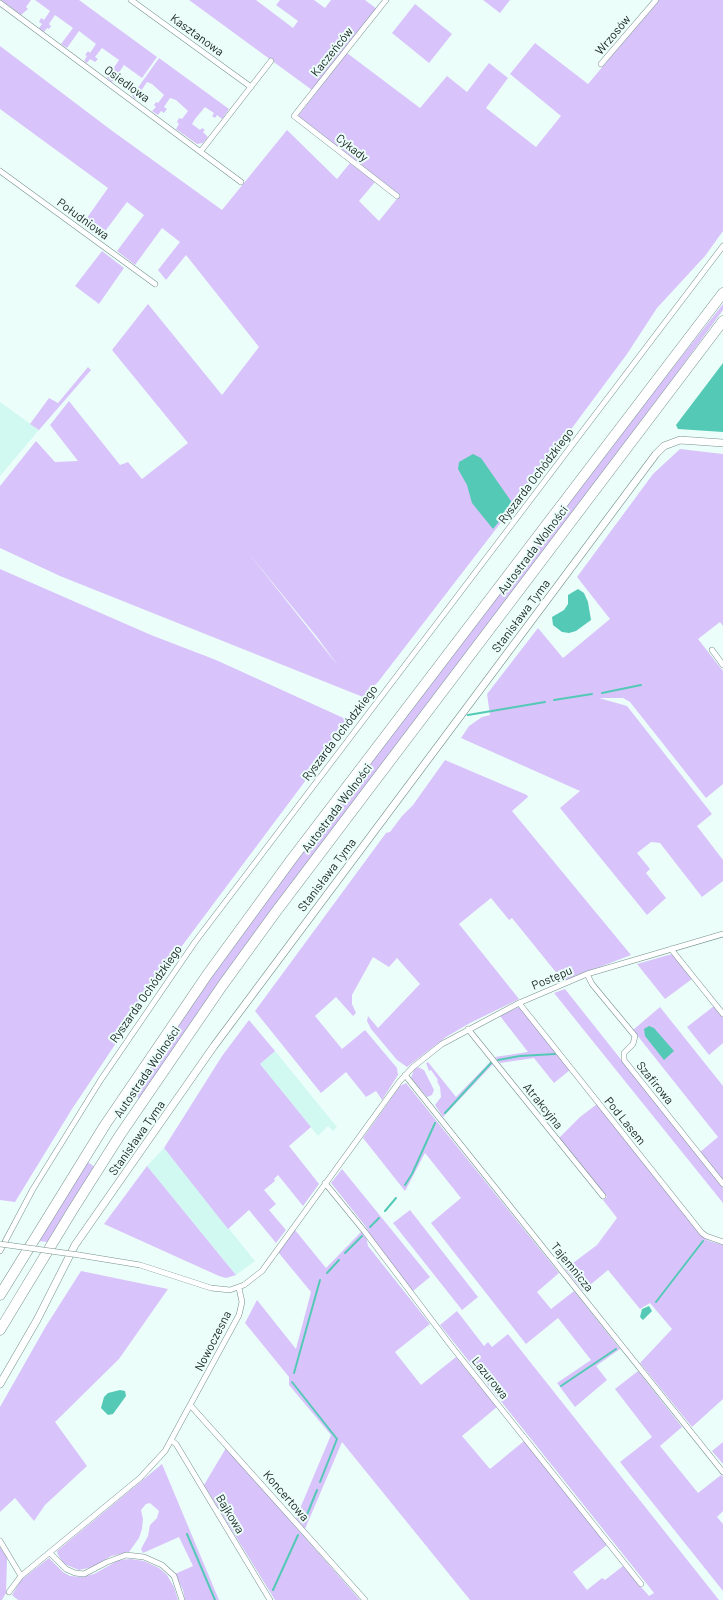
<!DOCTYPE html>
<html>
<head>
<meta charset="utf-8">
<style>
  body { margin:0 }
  canvas { display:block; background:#ecfefa }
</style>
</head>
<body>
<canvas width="723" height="1600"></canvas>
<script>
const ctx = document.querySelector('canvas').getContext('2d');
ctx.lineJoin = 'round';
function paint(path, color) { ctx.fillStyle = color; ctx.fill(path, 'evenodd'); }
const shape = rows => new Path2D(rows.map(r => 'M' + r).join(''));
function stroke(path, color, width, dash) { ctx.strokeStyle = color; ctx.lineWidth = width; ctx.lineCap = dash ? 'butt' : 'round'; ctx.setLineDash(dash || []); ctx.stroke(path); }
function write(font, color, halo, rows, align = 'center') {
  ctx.font = font + ' Barlow,sans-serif'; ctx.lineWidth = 4; ctx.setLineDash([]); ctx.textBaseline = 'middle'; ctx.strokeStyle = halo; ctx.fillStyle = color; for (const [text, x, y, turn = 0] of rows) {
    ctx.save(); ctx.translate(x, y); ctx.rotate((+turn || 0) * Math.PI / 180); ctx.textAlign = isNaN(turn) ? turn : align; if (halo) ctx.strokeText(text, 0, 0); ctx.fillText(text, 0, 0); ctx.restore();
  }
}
paint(shape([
  [0,402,39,430,0,476],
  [275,1051,337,1127,333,1131,328,1126,318,1136,260,1064],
  [164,1148,255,1261,236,1275,147,1166]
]), '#d1f9f1');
paint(shape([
  [1,0,31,0,26,7,28,9,21,15],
  [35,0,79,0,157,57,142,78,124,65,118,74,120,76,118,79,116,78,112,82,107,78,110,73,108,71,110,68,113,69,119,60,102,48,95,57,98,59,95,62,90,59,87,63,84,61,87,56,85,55,88,51,90,53,96,44,79,31,67,48,61,44,73,28,55,15,49,24,51,26,49,29,47,28,44,32,39,28,42,24,39,22,41,18,44,20,50,11],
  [189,0,256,0,293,28,298,21,276,5,280,0,314,0,325,8,331,0,365,0,377,9,312,90],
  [483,0,510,0,500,13],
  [659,0,723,0,723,231,705,256,657,308,627,354,523,494,378,682,363,697,60,576,0,548,0,486,36,441,55,462,78,461,50,425,69,401,120,465,128,462,142,479,188,443,112,350,148,304,222,395,259,347,186,255,166,280,158,270,180,242,162,228,135,265,117,251,144,215,127,202,100,238,82,225,108,188,0,109,0,46,111,130,222,210,287,130,337,179,350,163,375,182,359,201,379,221,400,195,298,116,347,53,420,108,447,76,467,92,489,63,508,78,486,108,536,147,561,116,510,74,535,43,588,84],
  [246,550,317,637,339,667],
  [415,4,452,34,429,63,392,33],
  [159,58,229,109,222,119,217,115,215,118,212,116,214,113,205,107,195,119,192,124,200,130,202,128,205,130,203,132,208,137,203,143,197,144,176,129,179,124,177,122,179,118,182,119,188,111,176,100,170,98,164,107,167,109,164,113,161,111,158,115,152,111,156,107,154,105,156,102,158,103,164,95,152,84,147,82,141,91,143,93,141,96,139,94,135,99,132,96],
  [102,251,124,268,99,304,75,286],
  [723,304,723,310,623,447,140,1099,131,1093,188,1010,282,880,644,404],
  [88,367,91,370,39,430,30,424,49,398,58,403],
  [680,449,723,454,723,626,720,622,698,639,723,671,723,784,706,798,630,702,623,698,599,698,627,706,712,814,697,826,723,860,723,881,702,897,660,843,651,842,637,853,650,869,646,873,666,898,647,915,560,808,580,791,461,738,469,726,482,717,490,715,487,694,538,628,563,658,610,619,577,577,653,474],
  [0,569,151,635,216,660,350,721,173,958,72,1109,15,1202,0,1200],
  [445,760,527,795,528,797,512,811,631,955,563,981,512,918,509,920,491,898,459,924,519,999,470,1023,446,1037,407,1067,397,1060,371,1029,367,1021,368,1016,378,1028,420,984,397,958,389,967,373,957,352,995,352,1004,356,1013,353,1016,336,997,315,1016,342,1049,365,1030,397,1068,398,1075,382,1100,376,1091,366,1097,346,1072,321,1093,255,1011,386,833,390,832,402,816,413,805],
  [672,954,692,979,665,999,637,964],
  [565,989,723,1188,723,1203,554,993],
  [714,1006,723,1018,723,1043,709,1055,687,1027],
  [519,1007,570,1070,554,1083,534,1058,500,1063,495,1057,528,1052,500,1016],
  [660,1007,723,1086,723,1181,700,1152,718,1137,633,1030],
  [249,1020,275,1051,260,1064,311,1127,289,1146,319,1184,303,1206,278,1175,274,1179,275,1181,264,1190,276,1204,269,1210,286,1230,276,1243,249,1210,228,1229,164,1148,222,1056],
  [491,1061,493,1064,443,1117,435,1105,441,1097,440,1087,437,1081,438,1080,431,1070,429,1071,426,1063,428,1062,456,1097],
  [418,1067,424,1070,434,1090,432,1095,427,1097,411,1078,414,1070],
  [406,1083,559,1273,537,1292,551,1309,574,1291,620,1349,596,1366,607,1380,575,1407,557,1383,591,1360,558,1318,526,1344,431,1223,461,1198,425,1153,405,1191,363,1138,400,1086],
  [597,1104,702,1236,709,1241,723,1245,723,1399,692,1427,640,1363,672,1329,650,1303,640,1309,608,1270,583,1291,565,1269,597,1245,617,1218,603,1200,607,1197,559,1138,580,1117],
  [86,1161,95,1167,48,1242,37,1241],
  [147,1166,222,1258,236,1275,226,1278,219,1276,104,1224],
  [342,1169,430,1277,413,1291,372,1239,366,1227,331,1183],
  [410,1210,478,1297,462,1310,393,1223],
  [295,1230,326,1268,362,1231,366,1236,368,1246,430,1324,395,1352,421,1385,456,1357,497,1407,462,1436,490,1469,524,1441,607,1545,573,1572,587,1590,602,1578,605,1580,623,1566,649,1596,654,1593,440,1325,457,1311,484,1346,488,1342,492,1347,508,1334,719,1600,470,1600,342,1442,305,1529,296,1518,331,1435,289,1385,289,1377,245,1323,257,1300,296,1349,311,1292,278,1252],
  [81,1271,168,1289,119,1359,55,1422,87,1466,45,1505,34,1521,15,1498,0,1512,0,1407,46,1326],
  [638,1371,682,1427,660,1446,698,1493,721,1475,723,1477,723,1511,717,1517,723,1524,723,1591,620,1462,652,1437,615,1389],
  [723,1442,723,1464,712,1451],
  [226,1448,360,1600,275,1600,204,1485],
  [162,1464,219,1600,185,1600,183,1590,175,1574,193,1566,179,1537,143,1553,141,1549,148,1536,150,1525,157,1518,159,1511,150,1503,146,1504,141,1510,143,1519,142,1529,139,1538,129,1552,111,1556,93,1567,79,1570,64,1564,58,1555,57,1551],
  [0,1547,7,1558,6,1593,2,1600,0,1600],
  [49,1558,63,1572,70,1576,82,1577,94,1574,119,1560,131,1559,144,1561,159,1568,167,1575,174,1587,178,1600,18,1600,12,1595,21,1580]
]), '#d9c3fb');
paint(shape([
  [723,363,723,432,678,429,676,425],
  [473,454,481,458,513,504,493,529,472,503,467,485,458,469,459,462],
  [578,589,584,593,588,602,591,620,576,631,569,633,562,632,553,625,552,617,564,610,568,604,568,595],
  [649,1026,654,1028,674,1051,664,1060,645,1036,644,1029],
  [649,1306,652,1311,643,1320,640,1317,642,1309],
  [120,1390,125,1391,126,1396,113,1414,108,1415,101,1408,104,1397,108,1393]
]), '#54c9b6');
stroke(shape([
  [602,693,641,685],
  [554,700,592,694],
  [468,715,545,702],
  [498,1060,520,1056,555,1054],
  [445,1113,491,1063],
  [405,1185,412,1174,435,1123],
  [385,1211,396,1198],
  [370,1227,379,1218],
  [345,1253,362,1236],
  [327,1273,339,1260],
  [656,1302,703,1241],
  [294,1373,320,1280],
  [292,1382,337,1439,320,1482],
  [561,1386,616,1349],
  [304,1522,317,1490],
  [187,1534,215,1600],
  [273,1590,298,1535]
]), '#54c9b6', 2);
const minor = shape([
  [131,0,251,87],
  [386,0,294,116,397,196],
  [0,3,241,182],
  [601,64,656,0],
  [201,151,271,61],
  [0,171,155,284],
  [712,650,723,665],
  [671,949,723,1014],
  [587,974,592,984,635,1036,633,1044,624,1053,624,1060,723,1184],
  [519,1003,702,1233,706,1236,723,1242],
  [468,1029,603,1196],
  [405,1075,723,1472],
  [325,1183,365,1232,452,1347,641,1584],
  [0,1251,33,1189,100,1081,195,942,723,246],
  [79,1255,140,1265,211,1288,230,1290,244,1285,262,1271,400,1081,413,1067,442,1044,519,1003,587,974,723,934],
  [191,1406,365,1600],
  [171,1440,176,1444,270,1600],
  [0,1541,21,1576],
  [50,1553,66,1569,75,1573,84,1574,107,1562,126,1555,144,1557,162,1565,174,1576,182,1600],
  [9,1592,21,1576,140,1478,165,1451,239,1315,242,1302,239,1288]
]);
const tertiary = shape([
  [0,1384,37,1320,75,1245,214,1046,656,454,664,446,680,440,723,443]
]);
const motorway = shape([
  [0,1295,105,1125,207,975,291,860,723,293],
  [0,1330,72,1211,120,1135,222,986,275,913,723,321]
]);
stroke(minor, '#76928c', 6);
stroke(tertiary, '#76928c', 8);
stroke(motorway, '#76928c', 11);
stroke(minor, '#fff', 5);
stroke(tertiary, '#fff', 7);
stroke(motorway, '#fff', 10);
const minorBridge = shape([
  [0,1244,79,1255]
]);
stroke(minorBridge, '#76928c', 6, []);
stroke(minorBridge, '#fff', 5);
write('12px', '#182321', '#ecfefa', [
  ["Kasztanowa",197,35,36],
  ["Wrzosów",613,35,-50],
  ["Kaczeńców",332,52,-51],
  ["Osiedlowa",127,84,36],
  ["Cykady",352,148,38],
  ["Południowa",83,219,36],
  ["Ryszarda Ochódzkiego",536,476,-53],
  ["Autostrada Wolności",533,550,-53],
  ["Stanisława Tyma",521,616,-53],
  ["Ryszarda Ochódzkiego",340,733,-53],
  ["Autostrada Wolności",337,808,-53],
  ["Stanisława Tyma",327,875,-53],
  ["Postępu",552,978,-23],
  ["Ryszarda Ochódzkiego",146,994,-55],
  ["Autostrada Wolności",147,1072,-56],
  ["Szafirowa",655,1083,51],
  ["Atrakcyjna",543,1106,51],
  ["Pod Lasem",625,1121,51],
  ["Stanisława Tyma",137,1138,-55],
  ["Tajemnicza",572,1267,51],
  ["Nowoczesna",213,1341,-63],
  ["Lazurowa",490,1378,51],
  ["Koncertowa",286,1496,49],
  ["Bajkowa",230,1514,59]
]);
</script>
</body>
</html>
